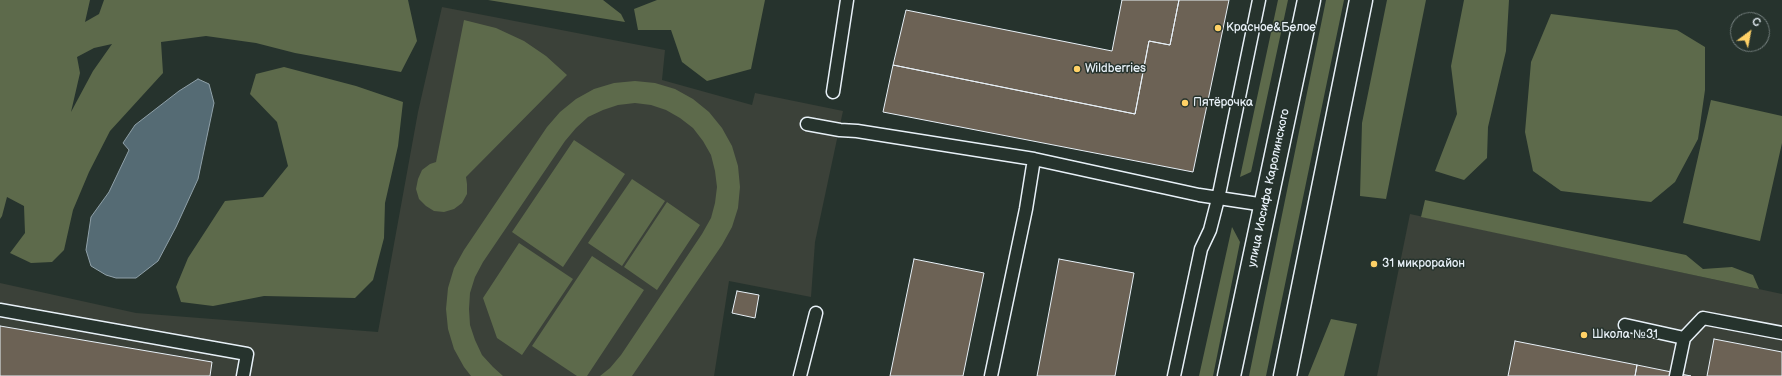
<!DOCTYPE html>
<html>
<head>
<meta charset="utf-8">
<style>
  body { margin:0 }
  #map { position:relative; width:1782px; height:376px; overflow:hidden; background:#26332d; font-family:"Balsamiq Sans",sans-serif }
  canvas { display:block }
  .north { position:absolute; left:1730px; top:12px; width:40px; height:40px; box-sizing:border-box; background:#26332d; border:1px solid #747f7e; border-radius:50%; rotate:32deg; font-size:11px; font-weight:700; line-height:16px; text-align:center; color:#e8f1f8 }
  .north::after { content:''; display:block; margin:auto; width:14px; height:18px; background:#ffd166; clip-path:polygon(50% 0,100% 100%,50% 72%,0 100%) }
</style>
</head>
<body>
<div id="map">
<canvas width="1782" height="376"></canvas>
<div class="north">С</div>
</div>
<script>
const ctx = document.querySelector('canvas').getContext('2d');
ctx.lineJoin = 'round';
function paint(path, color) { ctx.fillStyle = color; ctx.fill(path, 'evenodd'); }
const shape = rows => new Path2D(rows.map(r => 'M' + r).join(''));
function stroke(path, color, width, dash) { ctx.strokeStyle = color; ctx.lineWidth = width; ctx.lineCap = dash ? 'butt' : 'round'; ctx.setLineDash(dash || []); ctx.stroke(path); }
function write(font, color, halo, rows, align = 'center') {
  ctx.font = font + ' "Balsamiq Sans",sans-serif'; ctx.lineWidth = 3; ctx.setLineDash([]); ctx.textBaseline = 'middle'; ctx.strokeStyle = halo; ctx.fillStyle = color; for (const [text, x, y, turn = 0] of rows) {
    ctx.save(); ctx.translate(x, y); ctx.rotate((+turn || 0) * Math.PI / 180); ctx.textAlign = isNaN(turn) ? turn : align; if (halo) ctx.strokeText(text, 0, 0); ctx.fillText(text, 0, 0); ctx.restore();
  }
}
paint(shape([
  [442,7,665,50,662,80,752,105,755,93,843,111,815,242,811,297,729,281,714,376,0,376,0,283,136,313,378,332,418,112],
  [1410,214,1782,294,1782,376,1377,376]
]), '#3b4139');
paint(shape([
  [0,0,90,0,85,22,99,14,104,0,408,0,417,41,401,72,295,53,256,43,206,36,161,42,163,73,110,131,89,172,73,210,64,250,52,262,31,263,10,253,25,233,24,206,7,197,2,216,0,219],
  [112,44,93,71,71,112,80,73,77,57,94,48],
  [488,0,603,0,621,14,625,22],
  [657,0,765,0,751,69,707,81,682,62,671,30,638,30,634,9],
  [1278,0,1288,0,1251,172,1240,177],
  [1326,0,1344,0,1266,376,1249,376],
  [1387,0,1426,0,1386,199,1360,196,1362,123],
  [1464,0,1509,0,1506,51,1488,127,1487,158,1464,180,1435,171,1457,114,1451,66],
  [1551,14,1677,30,1705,47,1705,90,1698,139,1675,182,1651,202,1561,191,1533,171,1525,132,1531,62],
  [464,20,496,28,524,41,546,56,567,75,466,177,467,184,467,194,462,203,454,209,444,212,434,211,426,206,419,199,416,189,418,179,422,170,430,164,436,162],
  [284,67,356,86,403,102,398,146,385,203,384,238,373,280,355,298,264,296,213,306,181,302,176,287,188,258,225,201,263,197,288,166,277,122,250,94,256,74],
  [635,81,655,83,675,89,693,99,709,112,722,128,732,146,738,166,740,187,738,208,732,227,722,245,632,376,600,376,610,368,621,355,702,234,711,218,715,203,717,187,715,171,711,155,703,141,693,128,680,118,666,110,651,105,635,103,618,105,603,110,588,117,576,128,565,141,483,262,475,277,470,293,469,309,470,325,475,340,482,355,493,367,503,376,471,376,464,367,454,349,448,329,446,309,448,288,454,268,464,250,547,127,560,112,576,99,594,89,614,83],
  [1711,100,1782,116,1782,143,1760,241,1683,223],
  [574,140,625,174,563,267,512,232],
  [632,179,665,201,622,266,588,243],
  [1425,200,1686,255,1703,269,1732,267,1753,275,1759,289,1421,217],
  [667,202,700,225,657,290,624,267],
  [1232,227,1240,242,1213,376,1199,376],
  [519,243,573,279,522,355,497,338,483,298],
  [592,256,644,290,587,376,577,376,532,346],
  [1331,319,1357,324,1344,376,1308,376]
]), '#5d6a4b');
const water = shape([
  [198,79,209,84,214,103,198,179,176,227,158,261,136,278,116,278,106,275,91,266,86,250,91,217,109,192,129,150,123,143,135,125,179,91,198,79]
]);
paint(water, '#556b74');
stroke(water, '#90a1a9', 1);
const building = shape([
  [1122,0,1179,0,1170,45,1149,41,1135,114,893,65,906,10,1112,51,1122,0],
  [1179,0,1229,0,1193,172,883,112,893,65,1135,114,1149,41,1170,45,1179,0],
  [914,259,984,273,963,376,890,376,914,259],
  [1059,259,1134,273,1115,376,1037,376,1059,259],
  [737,291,759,295,755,318,732,313,737,291],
  [0,326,212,362,210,376,0,376,0,326],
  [1714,339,1782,352,1782,376,1707,376,1714,339],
  [1515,341,1637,365,1635,376,1508,376,1515,341],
  [1637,365,1691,376,1635,376,1637,365]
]);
paint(building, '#6c6255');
stroke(building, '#e8f1f8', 1);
const service = shape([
  [833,92,847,0],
  [807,124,840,130,857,131,1034,159,1199,195,1265,205],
  [0,310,247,354,243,376],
  [1625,325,1684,338,1703,318,1782,333],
  [800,376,816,313],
  [991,376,1026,209,1034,159],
  [1174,376,1201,249,1210,230,1218,199,1259,0],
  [1676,376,1684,338]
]);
const secondary = shape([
  [1229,376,1309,0],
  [1285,376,1361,0]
]);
stroke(service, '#e8f1f8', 15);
stroke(secondary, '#e8f1f8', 25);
stroke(service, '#26332d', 12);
stroke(secondary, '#26332d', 22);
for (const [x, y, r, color] of [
  [1218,28,4,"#ffd166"],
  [1077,69,4,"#ffd166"],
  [1185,103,4,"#ffd166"],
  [1374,264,4,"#ffd166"],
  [1584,335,4,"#ffd166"]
]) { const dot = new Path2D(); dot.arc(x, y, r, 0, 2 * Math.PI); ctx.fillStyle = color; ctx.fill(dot); stroke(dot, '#26332d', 1.5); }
write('12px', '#e8f1f8', '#26332d', [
  ["Красное&Белое",1226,28],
  ["Wildberries",1085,69],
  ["Пятёрочка",1193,103],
  ["31 микрорайон",1382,264],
  ["Школа №31",1592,335]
], 'left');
write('12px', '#e8f1f8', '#26332d', [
  ["улица Иосифа Каролинского",1269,188,-78]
]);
</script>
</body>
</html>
